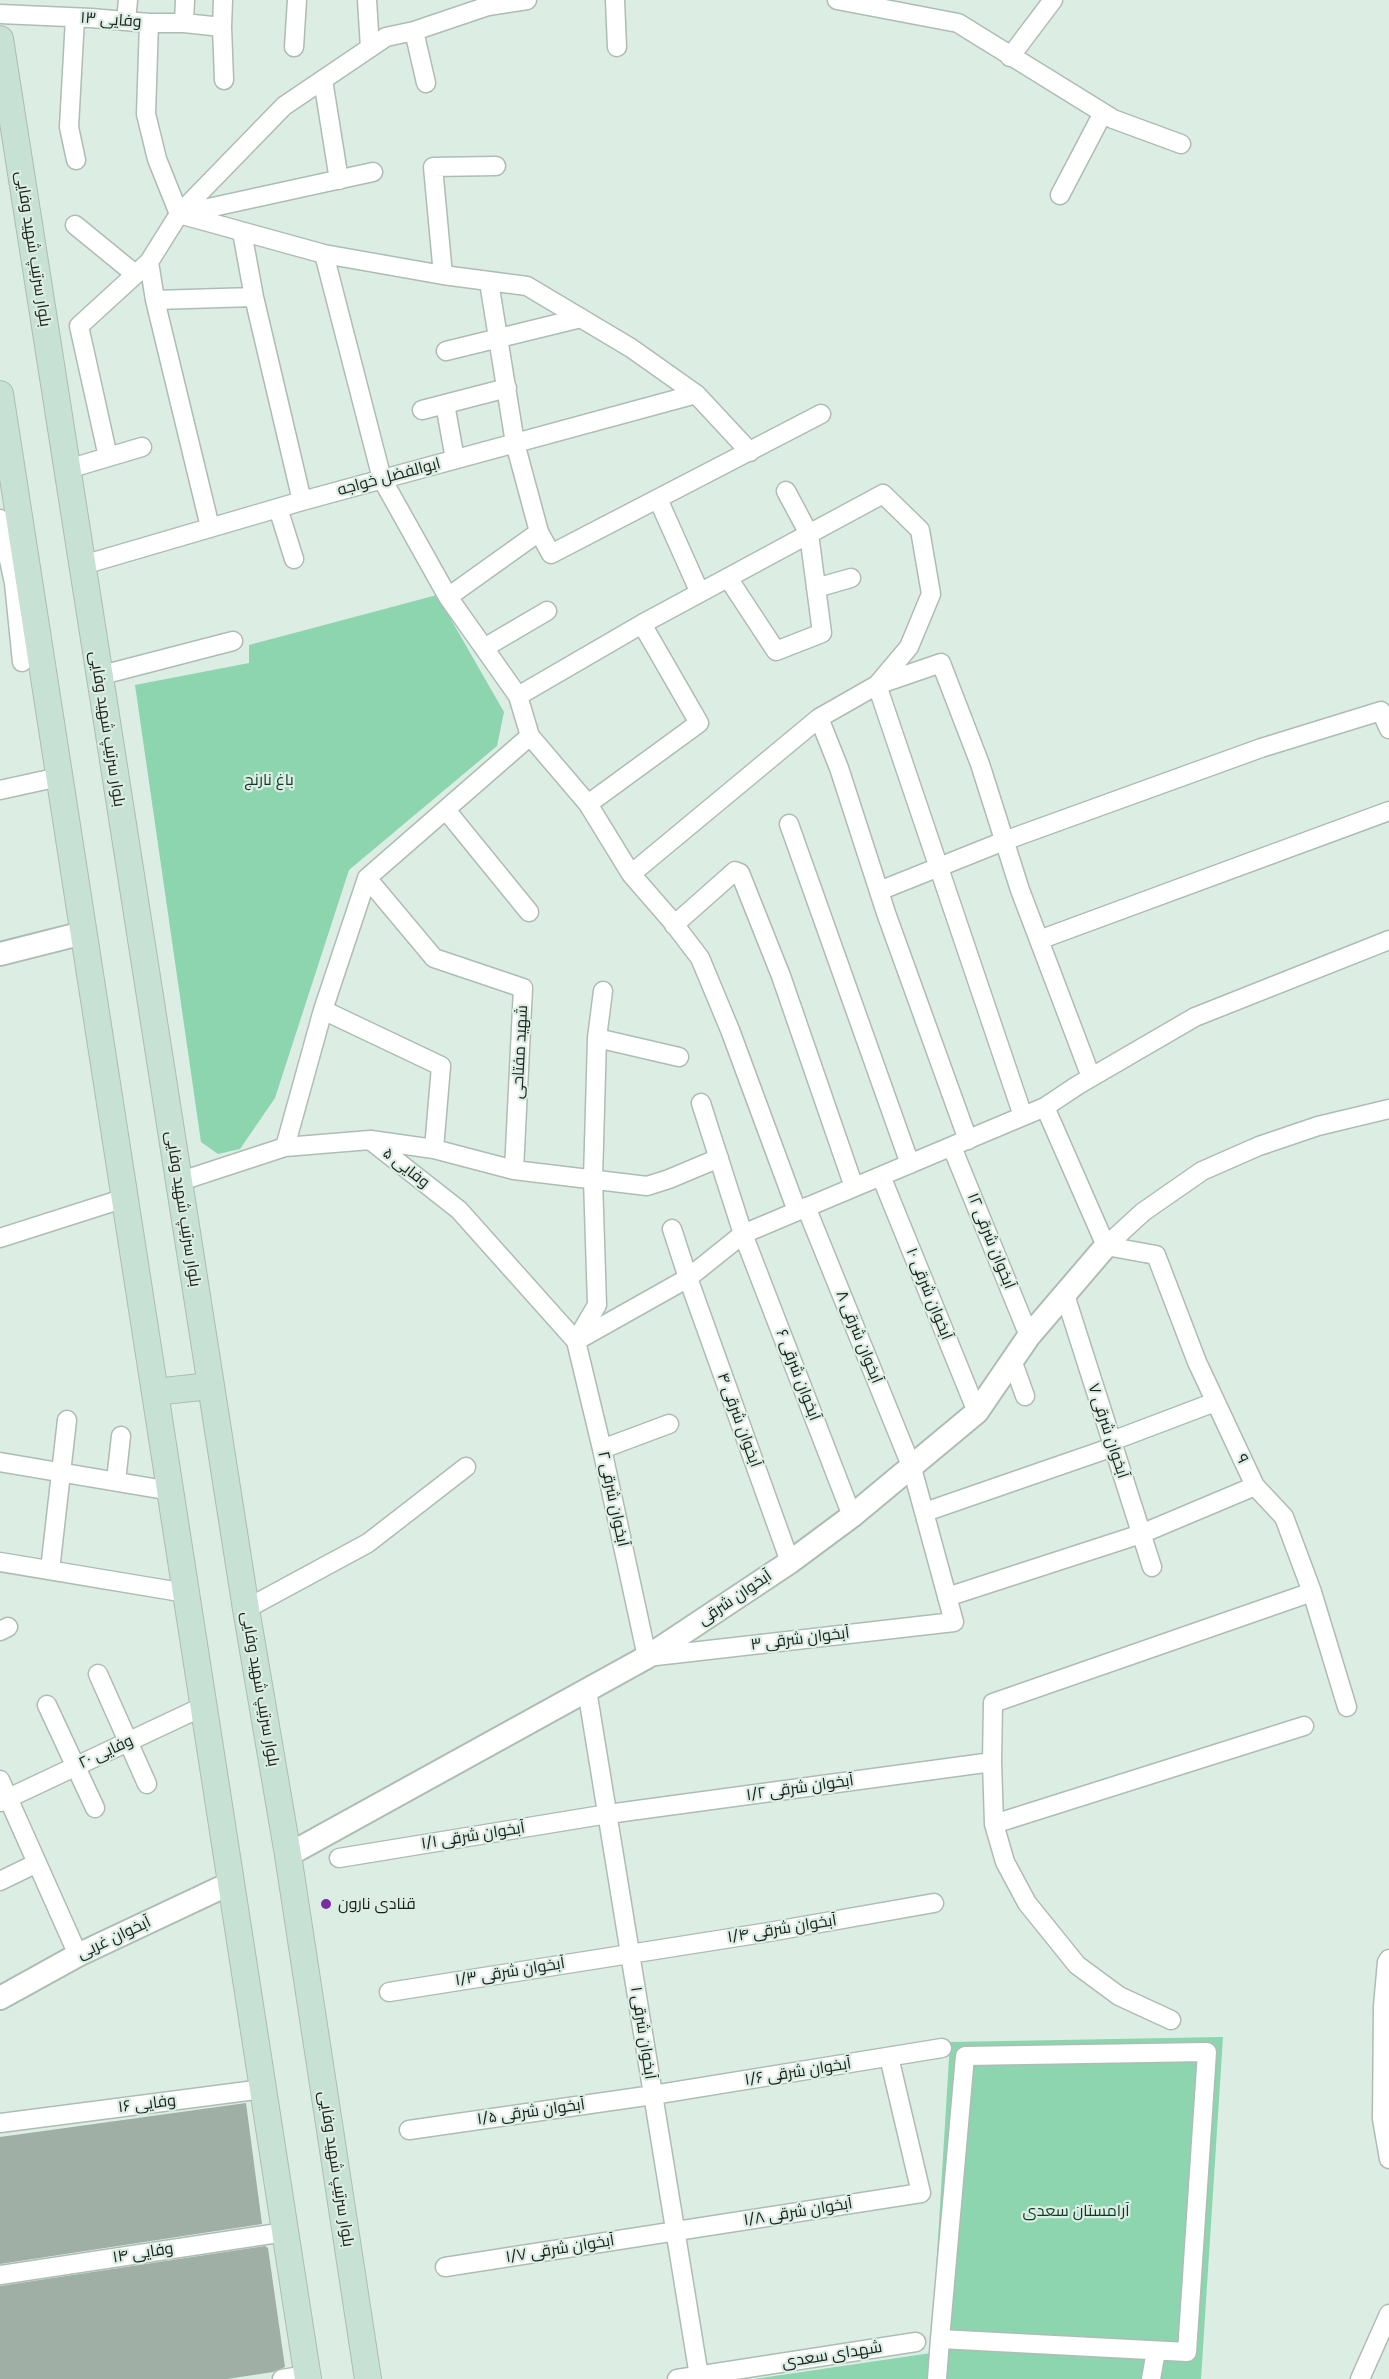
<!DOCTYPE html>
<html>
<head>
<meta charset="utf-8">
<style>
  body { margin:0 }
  canvas { display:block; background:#dcede4 }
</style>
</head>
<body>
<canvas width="1389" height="2379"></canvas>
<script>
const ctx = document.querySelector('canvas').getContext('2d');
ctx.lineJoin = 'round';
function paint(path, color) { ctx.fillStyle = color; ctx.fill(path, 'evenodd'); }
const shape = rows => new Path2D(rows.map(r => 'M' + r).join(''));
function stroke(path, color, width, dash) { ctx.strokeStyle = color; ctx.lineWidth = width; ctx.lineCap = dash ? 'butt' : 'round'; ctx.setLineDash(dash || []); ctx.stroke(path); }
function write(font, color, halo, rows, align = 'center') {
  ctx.font = font + ' Figtree,Cairo,sans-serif'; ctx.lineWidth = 4.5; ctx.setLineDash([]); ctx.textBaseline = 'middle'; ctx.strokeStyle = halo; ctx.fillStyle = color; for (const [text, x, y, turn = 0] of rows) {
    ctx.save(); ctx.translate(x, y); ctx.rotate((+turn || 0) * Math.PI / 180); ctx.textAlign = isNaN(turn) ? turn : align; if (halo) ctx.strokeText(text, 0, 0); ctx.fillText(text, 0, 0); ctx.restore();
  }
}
paint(shape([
  [437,595,504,712,497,746,349,870,275,1098,240,1149,218,1154,201,1142,135,685,249,663,249,645],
  [1223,2037,1201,2379,754,2379,931,2353,950,2042]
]), '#8cd5af');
paint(shape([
  [246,2103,262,2224,0,2264,0,2137],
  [265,2246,268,2248,285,2367,273,2372,227,2379,0,2379,0,2286]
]), '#9fafa6');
const minor = shape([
  [223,0,222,27,224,80],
  [367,0,370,48],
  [615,0,617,47],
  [837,0,958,23,1113,119,1181,144],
  [0,14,91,18,149,23,184,23,222,27],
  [75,18,69,127,76,160],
  [126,21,128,0],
  [149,23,146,114,157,159,179,214],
  [184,23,185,0],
  [414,31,426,83],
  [294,47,297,0],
  [1010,57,1053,0],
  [323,80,339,180],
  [1060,195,1103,113],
  [179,214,324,254,443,275,527,286,631,348,696,394,750,452],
  [181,214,373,172],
  [75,225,135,274],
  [242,232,254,297,302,501],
  [324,254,382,479,448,597,518,696,530,736,588,804,631,874,671,920,700,958,730,1030,797,1211],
  [149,262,155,300,210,527],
  [443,275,433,167,496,166],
  [489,282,515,443,539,532,551,554,821,414],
  [155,300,254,297],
  [446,351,581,318],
  [445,404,455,459],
  [422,410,507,388],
  [108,457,79,326,149,262,179,214,284,106,386,37,414,31,488,6,527,0],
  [68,469,142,447],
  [658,499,700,593],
  [278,508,294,559],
  [0,519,14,583,22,662],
  [83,565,302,501,696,394],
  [728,578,776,651,822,633,809,534,786,491],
  [816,588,851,578],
  [448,597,539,532],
  [484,648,547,611],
  [98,676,233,641],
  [518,696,642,624,883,494,920,530,931,594,909,647,877,685,1023,1116],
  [819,718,839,768,886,913,968,1140],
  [0,790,59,777],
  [588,804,699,723,642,624],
  [446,810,529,912],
  [789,824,910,1164],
  [631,874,819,718,877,685,941,663,980,764,1020,890,1091,1077],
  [367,878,434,958,523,988,514,1170],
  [879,891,1004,841,1261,748,1381,711,1389,729],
  [674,925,735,871,740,873,781,976,854,1187],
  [1039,940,1389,811],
  [323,1010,441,1066,434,1149],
  [597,1038,679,1057],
  [701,1103,743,1234,852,1516],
  [1045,1107,1106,1246],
  [371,1140,434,1149,514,1170,647,1186,669,1179,719,1158],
  [285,1147,323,1010,367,878,530,736],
  [952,1147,1029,1336],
  [881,1176,977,1412],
  [178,1182,285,1147,370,1140,459,1210,576,1341,602,1449,647,1657,954,1622,912,1468,806,1207],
  [672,1229,688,1278,790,1562],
  [0,1238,125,1198],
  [1106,1246,1156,1255,1197,1362,1255,1486,1284,1517,1312,1592,1347,1707],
  [1106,1246,1143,1212,1202,1171,1259,1146,1318,1126,1389,1109],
  [1065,1295,1152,1567],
  [577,1339,597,1305,593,1179,597,1038,603,991],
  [576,1341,688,1278,743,1234,1045,1107,1078,1085,1195,1017,1389,940],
  [1012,1360,1025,1396],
  [1112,1441,1215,1402],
  [602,1449,669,1424],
  [0,1462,171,1491],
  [116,1481,121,1436],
  [925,1512,1113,1447],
  [0,1562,186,1593],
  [50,1570,67,1420],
  [947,1597,1141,1534,1255,1486],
  [246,1609,368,1543,466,1467],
  [0,1631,8,1627],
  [98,1674,147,1784],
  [587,1690,699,2376],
  [47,1705,95,1808],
  [0,1780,78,1955],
  [0,1802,204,1706],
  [994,1824,1304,1726],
  [339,1858,608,1814,992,1762],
  [0,1881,37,1863],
  [1389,1959,1387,1962,1383,2006,1382,2119,1389,2159],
  [389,1992,769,1932,934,1903],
  [1171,2020,1119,1996,1077,1965,1027,1903,1005,1862,994,1824,992,1762,993,1703,1312,1592],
  [0,2123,263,2089],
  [409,2130,653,2095,942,2048],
  [445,2267,921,2193,889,2057],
  [0,2275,285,2232],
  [282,2379,307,2375],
  [677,2379,916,2342],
  [937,2379,940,2339,965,2056,1207,2052,1187,2352,940,2339],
  [1151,2379,1156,2351],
  [1360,2379,1389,2314]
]);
const tertiary = shape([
  [0,954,83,933],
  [288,1855,647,1657,790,1562,852,1516,977,1412,1029,1336,1106,1246],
  [0,1998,78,1955,231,1883]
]);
const secondary = shape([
  [0,39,246,1609,288,1855,368,2379],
  [0,394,308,2379],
  [155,1392,210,1386]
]);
stroke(minor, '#adbdb4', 21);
stroke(tertiary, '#adbdb4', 26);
stroke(secondary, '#adbdb4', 28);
stroke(minor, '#fff', 18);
stroke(tertiary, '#fff', 22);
stroke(secondary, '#c7e1d5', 26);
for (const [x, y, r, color] of [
  [326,1904,6,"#782da0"]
]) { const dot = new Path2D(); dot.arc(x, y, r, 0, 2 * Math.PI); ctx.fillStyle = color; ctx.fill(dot); stroke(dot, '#dcede4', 2); }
write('16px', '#1a201c', '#dcede4', [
  ["وفایی ۱۳",111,20,4],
  ["بلوار سرتیپ شهید وفایی",33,249,81],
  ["ابوالفضل خواجه",389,477,-15],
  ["بلوار سرتیپ شهید وفایی",107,729,81],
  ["شهید مفتاحی",520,1052,-87],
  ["وفایی ۵",406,1168,38],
  ["بلوار سرتیپ شهید وفایی",183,1209,81],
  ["آبخوان شرقی ۱۲",991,1241,68],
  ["آبخوان شرقی ۱۰",929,1294,68],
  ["آبخوان شرقی ۸",859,1337,68],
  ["آبخوان شرقی ۶",798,1375,69],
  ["آبخوان شرقی ۴",739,1420,70],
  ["آبخوان شرقی ۷",1108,1431,72],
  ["۹",1242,1459,64],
  ["آبخوان شرقی ۲",613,1499,78],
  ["آبخوان شرقی",735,1598,-34],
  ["آبخوان شرقی ۳",800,1639,-7],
  ["بلوار سرتیپ شهید وفایی",260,1689,80],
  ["وفایی ۲۰",106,1752,-25],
  ["آبخوان شرقی ۱/۲",800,1788,-8],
  ["آبخوان شرقی ۱/۱",473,1836,-9],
  ["آبخوان شرقی ۱/۴",782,1929,-9],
  ["آبخوان غربی",114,1938,-25],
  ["آبخوان شرقی ۱/۳",510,1972,-9],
  ["آبخوان شرقی ۱",643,2033,81],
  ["آبخوان شرقی ۱/۶",798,2072,-9],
  ["وفایی ۱۶",147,2104,-7],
  ["آبخوان شرقی ۱/۵",531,2112,-8],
  ["بلوار سرتیپ شهید وفایی",336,2169,81],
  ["آبخوان شرقی ۱/۸",798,2212,-9],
  ["آبخوان شرقی ۱/۷",560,2249,-9],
  ["وفایی ۱۴",143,2253,-9],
  ["شهدای سعدی",832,2355,-9]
]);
write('16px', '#0e3826', '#dcede4', [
  ["باغ نارنج",269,780],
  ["آرامستان سعدی",1076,2211]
]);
write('16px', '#1a201c', '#dcede4', [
  ["قنادی نارون",338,1904]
], 'left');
</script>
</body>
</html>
